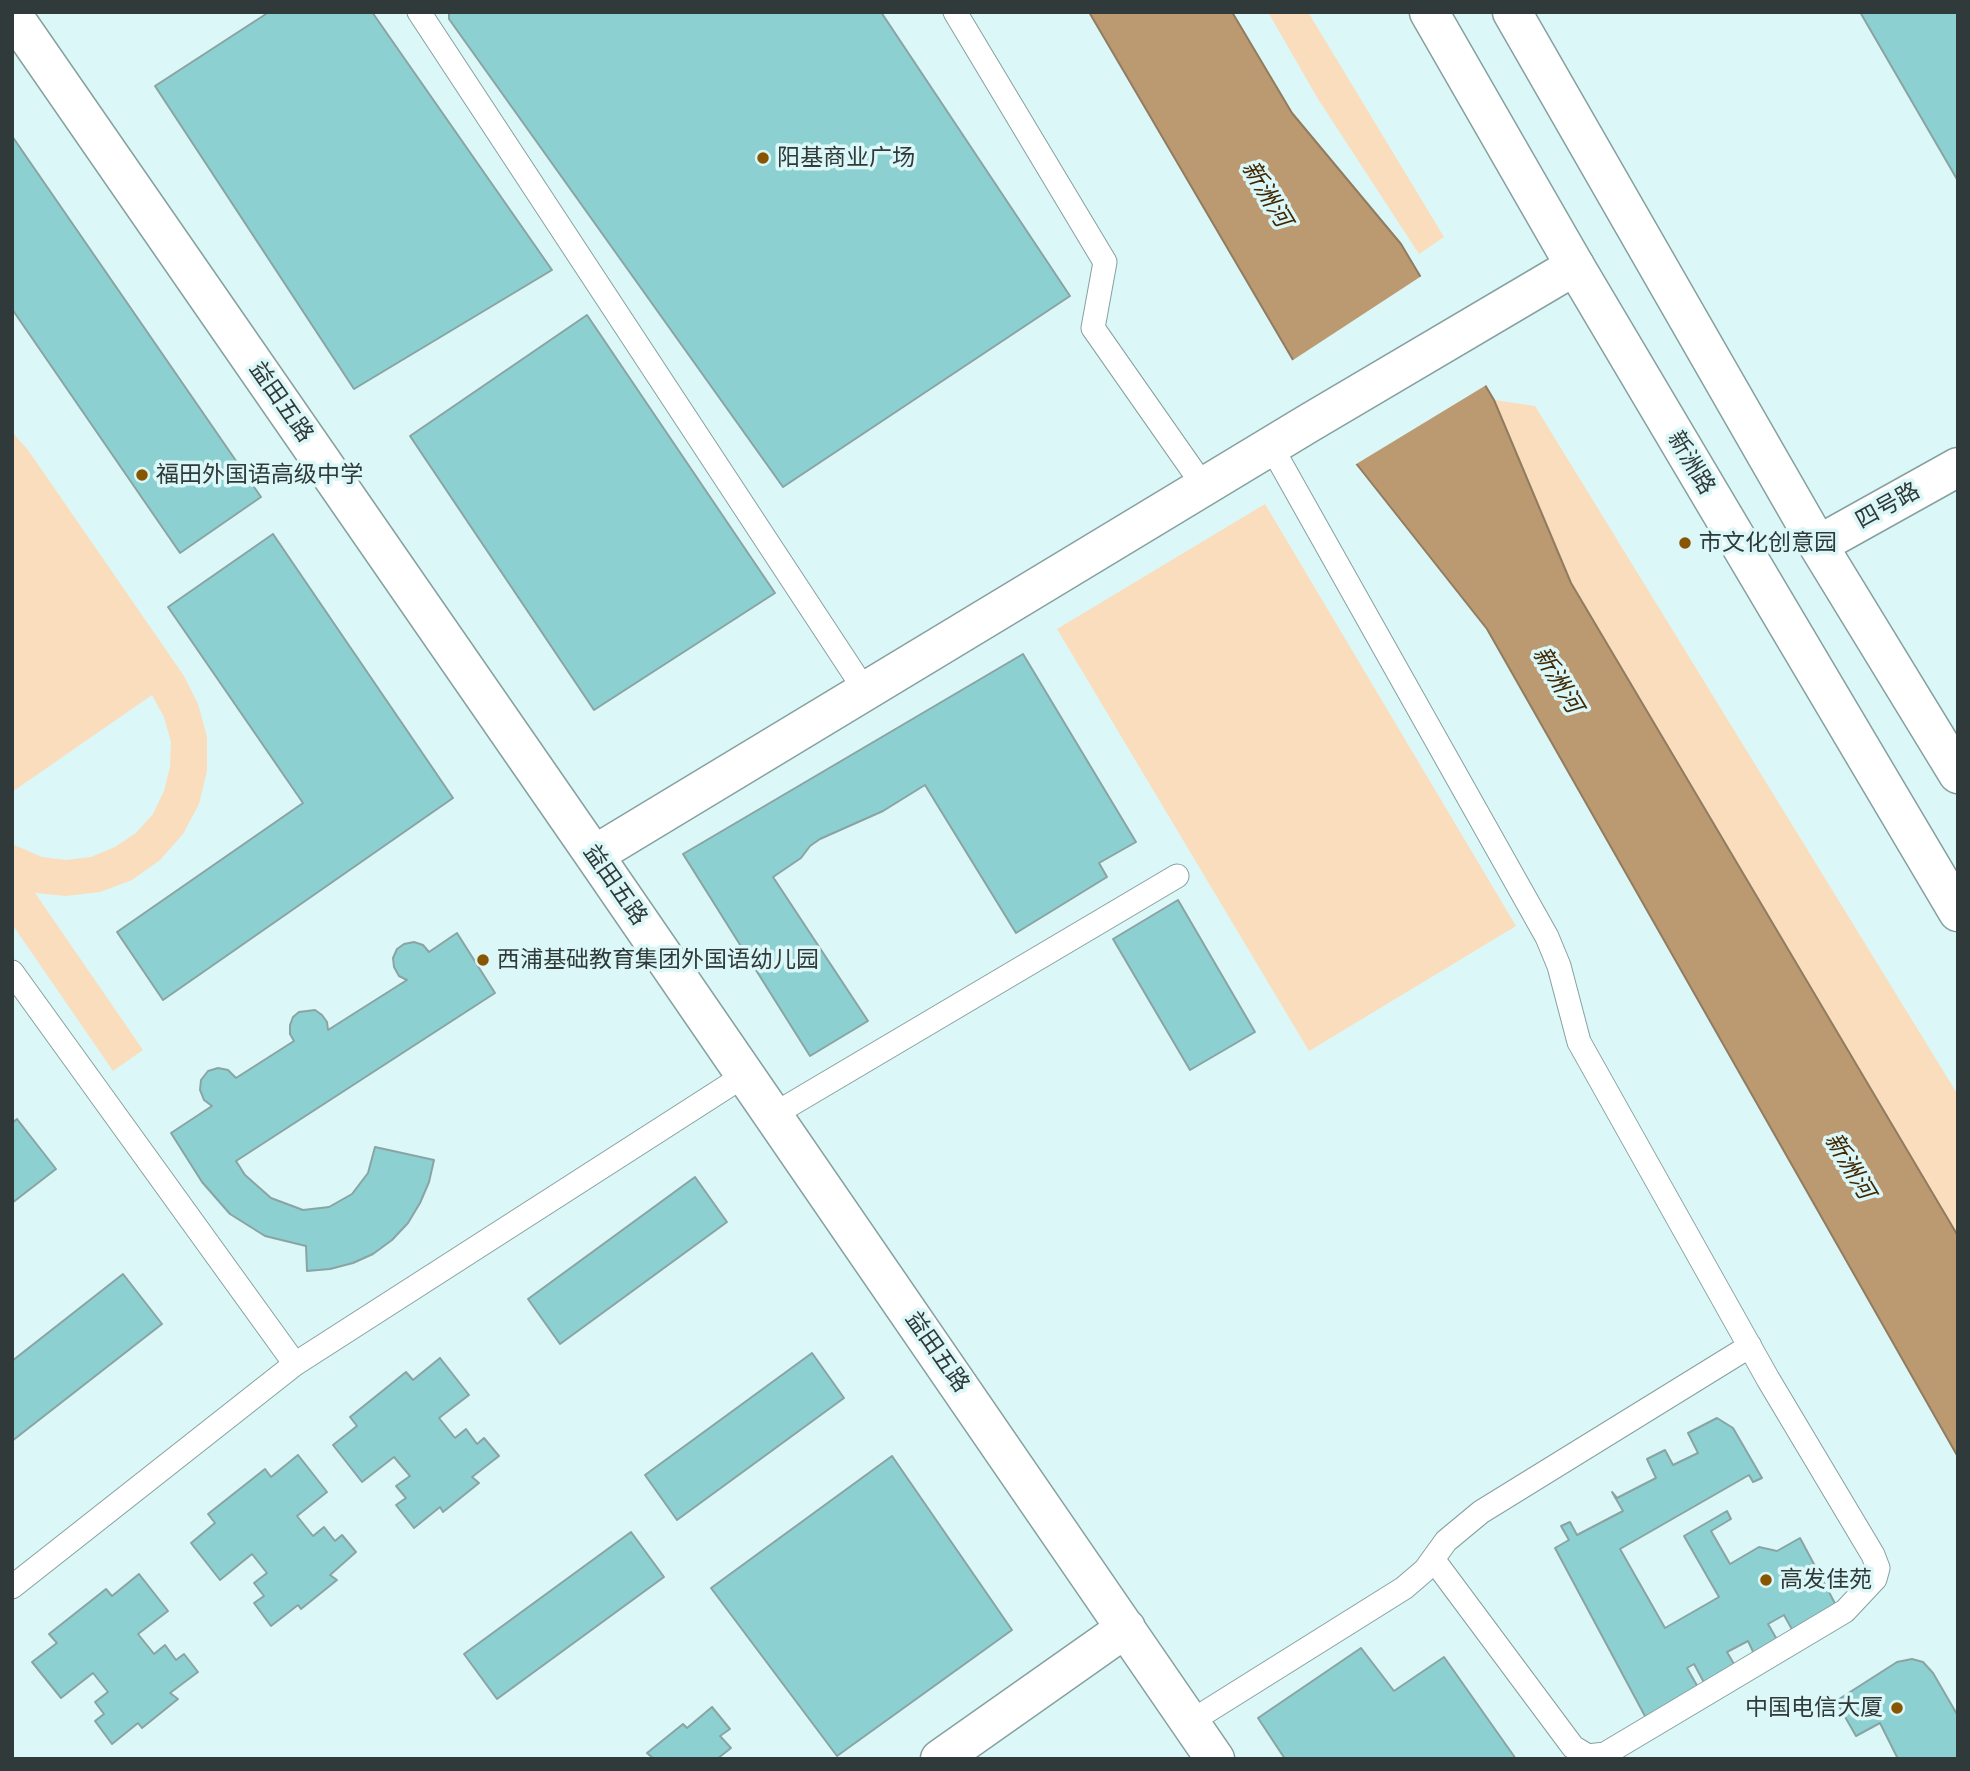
<!DOCTYPE html>
<html>
<head>
<meta charset="utf-8">
<style>
  body { margin:0 }
  #map { position:relative; width:1970px; height:1771px; overflow:hidden; background:#dcf7f7; font-family:Montserrat,sans-serif }
  canvas { display:block }
  .frame { position:absolute; inset:0; border:14px solid #303a3a; pointer-events:none }
</style>
</head>
<body>
<div id="map">
<canvas width="1970" height="1771"></canvas>
<div class="frame"></div>
</div>
<script>
const ctx = document.querySelector('canvas').getContext('2d');
ctx.lineJoin = 'round';
function paint(path, color) { ctx.fillStyle = color; ctx.fill(path, 'evenodd'); }
const shape = rows => new Path2D(rows.map(r => 'M' + r).join(''));
function stroke(path, color, width, dash) { ctx.strokeStyle = color; ctx.lineWidth = width; ctx.lineCap = dash ? 'butt' : 'round'; ctx.setLineDash(dash || []); ctx.stroke(path); }
function write(font, color, halo, rows, align = 'center') {
  ctx.font = font + ' Montserrat,"Noto Sans SC",sans-serif'; ctx.lineWidth = 7; ctx.setLineDash([]); ctx.textBaseline = 'middle'; ctx.strokeStyle = halo; ctx.fillStyle = color; for (const [text, x, y, turn = 0] of rows) {
    ctx.save(); ctx.translate(x, y); ctx.rotate((+turn || 0) * Math.PI / 180); ctx.textAlign = isNaN(turn) ? turn : align; if (halo) ctx.strokeText(text, 0, 0); ctx.fillText(text, 0, 0); ctx.restore();
  }
}
paint(shape([
  [1268,12,1308,12,1444,237,1419,254,1318,99],
  [1494,400,1535,406,1958,1095,1958,1236,1571,583],
  [12,432,28,450,184,676,198,704,207,737,207,771,199,804,183,834,160,860,132,880,100,892,66,896,35,893,143,1050,113,1071,12,924,12,844,42,857,66,860,91,857,115,847,136,833,153,814,164,791,170,767,171,742,164,717,152,695,12,792],
  [1265,504,1516,926,1309,1051,1057,629]
]), '#f9ddbc');
const water = shape([
  [1089,12,1232,12,1292,113,1401,244,1494,400,1571,583,1958,1236,1958,1457,1487,629,1347,452,1089,12]
]);
paint(water, '#bb9971');
stroke(water, '#917c60', 2);
paint(shape([
  [1423,275,1488,384,1353,466,1344,454,1290,362]
]), '#dcf7f7');
const building = shape([
  [269,12,372,12,552,270,354,389,155,86,269,12],
  [449,12,881,12,1070,296,783,487,449,19,449,12],
  [1860,12,1958,12,1958,181,1860,12],
  [12,136,261,497,180,553,12,309,12,136],
  [587,315,775,593,594,710,410,436,587,315],
  [273,534,453,798,163,1000,117,932,303,803,168,607,273,534],
  [1023,654,1136,842,1099,863,1107,877,1016,933,925,785,883,811,820,839,810,846,801,858,773,877,868,1021,810,1056,683,854,1023,654],
  [1178,900,1255,1032,1190,1070,1113,939,1178,900],
  [457,933,495,993,236,1161,245,1175,271,1198,303,1210,329,1207,352,1194,368,1173,375,1147,434,1160,429,1182,420,1203,408,1223,392,1240,373,1254,353,1263,330,1269,307,1271,306,1246,265,1236,230,1214,202,1182,171,1133,212,1106,204,1100,200,1090,201,1080,208,1071,218,1068,228,1070,236,1078,294,1041,290,1034,290,1025,293,1017,299,1012,315,1010,322,1015,327,1022,328,1030,407,980,399,976,394,967,393,958,397,949,404,944,414,942,423,945,429,952,457,933],
  [17,1119,56,1169,12,1203,12,1123,17,1119],
  [695,1177,727,1222,560,1344,528,1299,695,1177],
  [123,1274,162,1324,12,1441,12,1361,123,1274],
  [812,1353,844,1398,677,1520,645,1475,812,1353],
  [440,1358,469,1395,439,1418,455,1438,466,1429,477,1444,484,1438,499,1456,472,1477,479,1483,443,1512,440,1507,414,1528,396,1505,406,1498,396,1486,410,1476,394,1457,362,1482,333,1445,357,1426,350,1417,406,1372,413,1380,440,1358],
  [1717,1418,1733,1428,1762,1478,1753,1482,1749,1475,1620,1549,1665,1628,1719,1597,1684,1536,1727,1511,1731,1519,1711,1531,1730,1564,1759,1547,1777,1551,1800,1538,1838,1609,1794,1633,1784,1615,1768,1624,1779,1643,1755,1656,1748,1641,1727,1652,1738,1671,1707,1688,1694,1664,1687,1668,1699,1689,1646,1718,1555,1548,1569,1540,1561,1526,1570,1522,1577,1535,1623,1511,1612,1492,1617,1498,1656,1478,1647,1459,1665,1450,1673,1465,1698,1453,1688,1433,1717,1418],
  [298,1455,327,1492,297,1516,313,1536,324,1527,335,1541,342,1535,356,1552,330,1575,337,1580,301,1609,298,1605,271,1626,254,1603,264,1596,254,1583,267,1573,252,1554,220,1580,191,1543,215,1523,208,1514,265,1469,271,1477,298,1455],
  [892,1456,1012,1630,837,1756,711,1588,892,1456],
  [631,1532,664,1577,497,1699,464,1654,631,1532],
  [139,1574,168,1611,138,1634,154,1654,165,1645,176,1660,184,1654,198,1672,170,1693,178,1699,142,1728,138,1723,112,1744,95,1721,104,1714,95,1702,108,1692,93,1673,61,1698,32,1662,57,1643,49,1634,106,1589,112,1596,139,1574],
  [1361,1648,1394,1691,1444,1657,1516,1759,1285,1759,1258,1718,1361,1648],
  [1912,1659,1923,1662,1933,1673,1958,1716,1958,1759,1898,1759,1880,1723,1856,1736,1836,1701,1897,1662,1912,1659],
  [712,1707,730,1729,720,1736,731,1748,717,1759,654,1759,647,1753,683,1724,687,1728,712,1707]
]);
paint(building, '#8dd0d1');
stroke(building, '#8aa3a3', 2);
const service = shape([
  [419,12,866,692],
  [955,12,1105,262,1093,328,1205,488],
  [1272,448,1547,937,1559,966,1579,1042,1768,1379,1873,1555,1878,1568,1875,1579,1845,1611,1605,1754,1588,1756,1573,1747,1433,1559],
  [12,972,295,1364],
  [773,1115,1177,876],
  [12,1587,295,1364,745,1075],
  [1190,1722,1404,1588,1425,1570,1446,1541,1481,1512,1750,1346]
]);
const minor = shape([
  [12,14,594,855,1215,1759],
  [1818,545,1958,467],
  [594,855,1309,423,1575,266],
  [940,1759,1126,1628]
]);
const secondary = shape([
  [1429,12,1575,266,1958,912],
  [1512,12,1818,545,1958,774]
]);
stroke(service, '#87a0a0', 25);
stroke(minor, '#87a0a0', 41);
stroke(secondary, '#87a0a0', 41);
stroke(service, '#fff', 23);
stroke(minor, '#fff', 38);
stroke(secondary, '#fff', 38);
for (const [x, y, r, color] of [
  [763,158,7,"#885600"],
  [142,475,7,"#885600"],
  [1685,543,7,"#885600"],
  [483,960,7,"#885600"],
  [1766,1580,7,"#885600"],
  [1897,1708,7,"#885600"]
]) { const dot = new Path2D(); dot.arc(x, y, r, 0, 2 * Math.PI); ctx.fillStyle = color; ctx.fill(dot); stroke(dot, '#dcf7f7', 2.5); }
write('23px', '#303a3a', '#dcf7f7', [
  ["阳基商业广场",777,158],
  ["福田外国语高级中学",156,475],
  ["市文化创意园",1699,543],
  ["西浦基础教育集团外国语幼儿园",497,960],
  ["高发佳苑",1780,1580],
  ["中国电信大厦",1883,1708,"right"]
], 'left');
write('23px', '#303a3a', '#dcf7f7', [
  ["益田五路",281,402,55],
  ["新洲路",1691,463,59],
  ["四号路",1888,506,-29],
  ["益田五路",615,885,55],
  ["益田五路",937,1352,55]
]);
write('italic 24px', '#402805', '#dcf7f7', [
  ["新洲河",1266,194,59],
  ["新洲河",1557,680,59],
  ["新洲河",1849,1166,59]
]);
</script>
</body>
</html>
